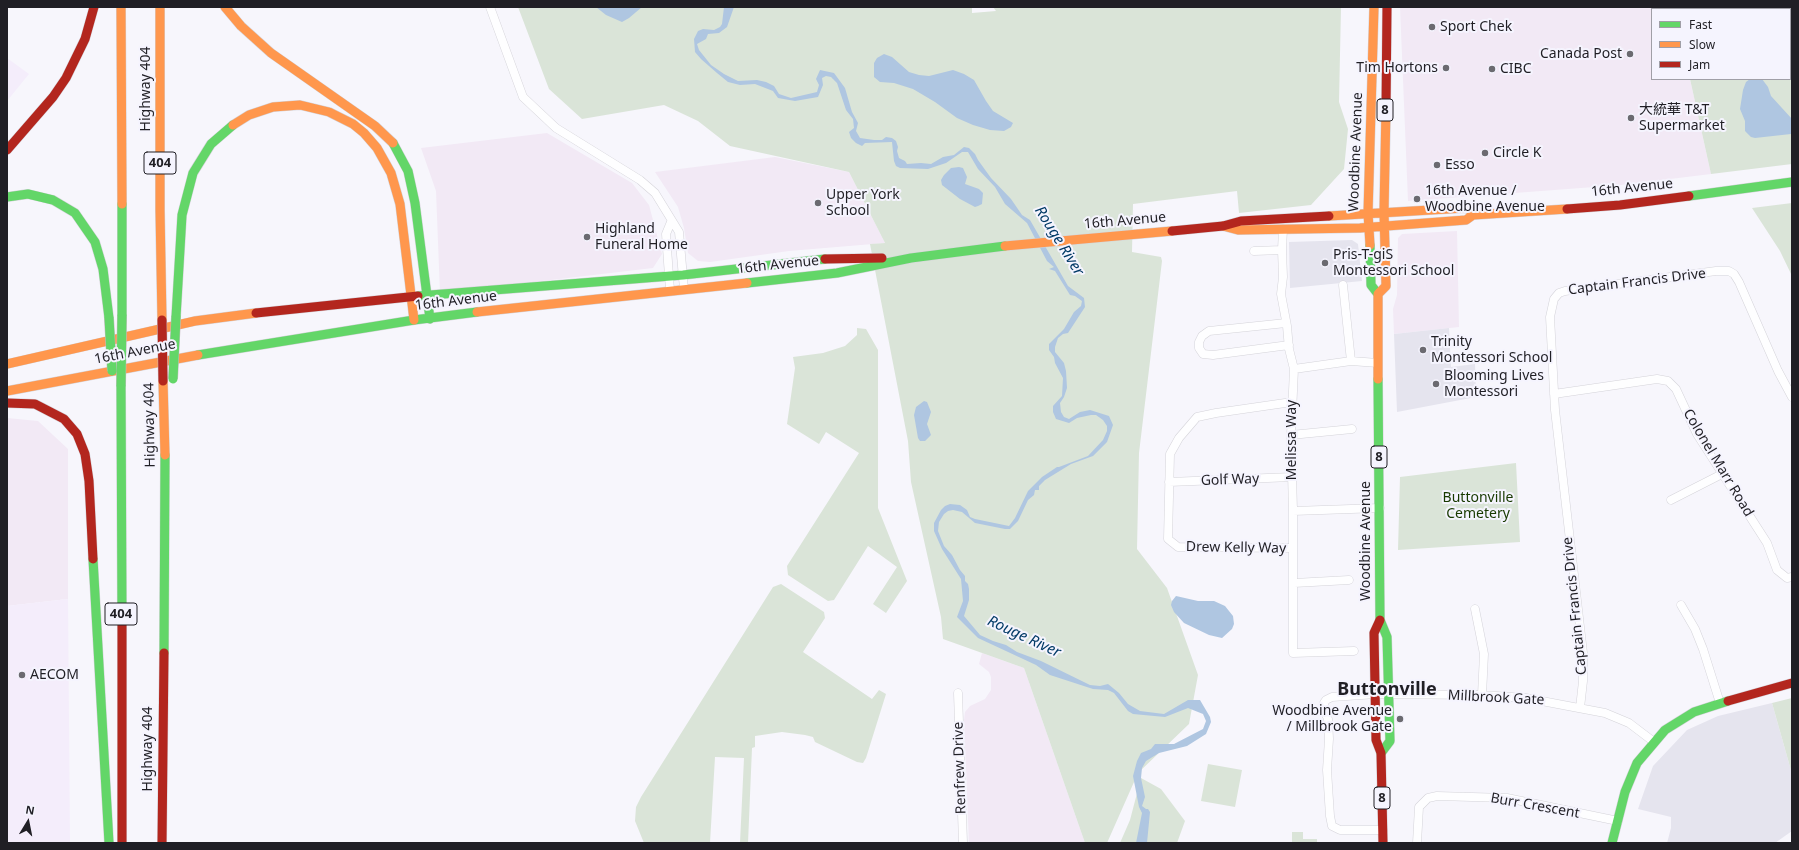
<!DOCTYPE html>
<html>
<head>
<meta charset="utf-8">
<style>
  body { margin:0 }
  #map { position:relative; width:1799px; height:850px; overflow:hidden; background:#f7f6fc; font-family:"Noto Sans",sans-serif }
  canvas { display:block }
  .frame { position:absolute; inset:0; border:8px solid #201f25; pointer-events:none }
  .legend { position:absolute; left:1651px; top:8px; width:140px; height:72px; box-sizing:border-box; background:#f5f4fe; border:1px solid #a09fa7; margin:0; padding:5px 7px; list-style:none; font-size:12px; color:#201f25 }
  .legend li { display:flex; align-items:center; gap:8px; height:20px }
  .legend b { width:20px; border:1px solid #a09fa7 }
  .north { position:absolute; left:8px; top:802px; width:40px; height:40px; -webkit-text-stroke:3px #f5f4fe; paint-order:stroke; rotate:10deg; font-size:11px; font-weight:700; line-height:16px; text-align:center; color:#201f25 }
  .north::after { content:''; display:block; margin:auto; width:14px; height:18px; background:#201f25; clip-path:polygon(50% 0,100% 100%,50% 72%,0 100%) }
</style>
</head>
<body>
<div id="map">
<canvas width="1799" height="850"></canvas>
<div class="frame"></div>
<ul class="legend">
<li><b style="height:5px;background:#63d668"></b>Fast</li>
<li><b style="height:5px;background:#ff974d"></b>Slow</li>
<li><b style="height:5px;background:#b3261e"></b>Jam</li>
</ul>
<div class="north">N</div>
</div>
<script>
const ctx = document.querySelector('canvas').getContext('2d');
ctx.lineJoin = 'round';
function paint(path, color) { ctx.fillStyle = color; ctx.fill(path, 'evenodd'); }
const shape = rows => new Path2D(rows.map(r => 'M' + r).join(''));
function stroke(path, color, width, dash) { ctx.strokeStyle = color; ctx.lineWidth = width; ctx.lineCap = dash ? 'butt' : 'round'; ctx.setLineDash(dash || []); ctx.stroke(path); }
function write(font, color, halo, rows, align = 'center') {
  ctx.font = font + ' "Noto Sans","Noto Sans SC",sans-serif'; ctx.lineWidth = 4; ctx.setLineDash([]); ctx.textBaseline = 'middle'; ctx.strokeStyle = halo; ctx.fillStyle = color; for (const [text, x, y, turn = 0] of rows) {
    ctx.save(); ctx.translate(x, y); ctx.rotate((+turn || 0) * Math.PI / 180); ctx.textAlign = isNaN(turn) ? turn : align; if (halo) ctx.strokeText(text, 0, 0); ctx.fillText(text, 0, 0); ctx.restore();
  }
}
paint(shape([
  [1400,7,1674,7,1675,9,1652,9,1652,79,1690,79,1711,174,1621,185,1408,201],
  [547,133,632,183,649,205,662,254,653,268,440,293,436,191,421,148],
  [775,157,849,172,885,243,789,251,710,262,698,261,688,253,684,228,678,207,655,172],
  [1457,231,1459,327,1394,334,1393,309,1397,295,1398,238,1402,234],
  [7,418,38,421,68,449,68,599,7,606],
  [982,653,1024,668,1085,843,969,843,964,720,965,712,970,706,985,699,991,690,991,677,989,672,979,664]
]), '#f2e9f5');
paint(shape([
  [7,58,29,74,7,101],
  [68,599,70,843,7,843,7,606]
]), '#f4edfb');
paint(shape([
  [1352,240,1358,244,1362,281,1290,288,1289,242],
  [1449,328,1451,367,1475,364,1476,397,1397,412,1394,334],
  [1772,703,1792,774,1792,831,1775,843,1667,843,1671,828,1671,817,1638,809,1653,766,1687,730,1718,716]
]), '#e5e4ee');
paint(shape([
  [518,7,972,7,972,13,996,11,993,7,1341,7,1339,102,1348,129,1344,169,1311,205,1239,213,1237,191,1133,204,1132,252,1161,257,1162,261,1139,453,1137,549,1167,588,1198,675,1189,724,1138,773,1107,843,1085,843,1024,668,943,639,941,617,911,482,908,441,870,244,885,243,849,172,730,146,698,121,664,105,582,119,549,89],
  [1674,7,1755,7,1757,9,1675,9],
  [1790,50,1792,52,1792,164,1711,174,1690,79,1790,79],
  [1792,203,1792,276,1780,251,1752,208],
  [857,328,866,329,878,350,878,508,907,581,886,613,873,604,897,567,868,546,834,600,828,601,788,575,787,566,859,453,826,432,819,444,787,424,795,368,793,357,823,353,845,346,857,335],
  [1516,463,1520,542,1398,550,1400,477],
  [781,584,824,612,825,618,803,652,872,699,879,690,886,694,866,758,863,763,857,762,815,742,813,737,805,735,782,732,755,736,755,747,752,748,748,843,740,843,744,758,715,757,710,843,644,843,635,821,636,807,641,797,773,587],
  [1792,698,1792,774,1772,703],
  [1208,764,1242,770,1235,807,1201,801],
  [1141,778,1161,789,1185,821,1177,843,1120,843,1130,820],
  [1292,832,1303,832,1303,839,1317,839,1317,843,1292,843]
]), '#dae4d8');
paint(shape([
  [596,7,642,7,629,18,622,22,606,15],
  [724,7,734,7,727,27,719,33,708,34,706,39,697,44,699,50,711,65,724,74,738,81,757,80,766,82,774,86,779,94,791,98,817,92,819,85,816,79,820,70,834,73,845,88,852,112,858,123,856,131,860,138,874,140,882,140,886,137,892,138,896,141,898,147,897,151,899,158,905,161,907,164,921,163,931,164,943,157,954,155,964,147,969,148,975,154,978,160,991,178,1011,199,1022,215,1030,220,1068,286,1084,298,1085,307,1068,333,1063,334,1058,338,1055,347,1055,352,1064,363,1066,371,1067,388,1064,397,1060,403,1061,412,1064,417,1069,419,1080,412,1090,410,1109,416,1113,425,1107,442,1093,456,1071,464,1045,480,1039,486,1039,490,1035,490,1034,495,1028,500,1018,521,1010,529,1005,529,975,523,962,512,953,510,948,511,944,514,939,522,938,531,944,546,952,555,960,570,965,576,965,581,968,584,969,589,969,600,964,616,980,635,993,641,1006,645,1017,652,1041,661,1090,685,1100,686,1108,684,1119,693,1128,704,1140,711,1164,714,1188,700,1200,700,1210,717,1211,722,1206,734,1187,746,1159,753,1146,761,1142,768,1141,778,1145,797,1142,806,1146,809,1148,809,1150,812,1147,843,1136,843,1142,813,1139,807,1133,776,1137,761,1141,753,1151,749,1155,744,1174,744,1203,729,1206,721,1203,714,1188,708,1165,717,1133,714,1128,711,1114,693,1108,690,1093,689,1050,675,1036,665,978,638,957,617,963,601,961,579,942,549,934,531,934,523,941,510,945,506,950,504,960,505,967,510,970,517,975,519,1009,526,1015,518,1028,491,1042,477,1057,467,1059,467,1088,456,1103,440,1107,431,1107,426,1103,420,1096,415,1091,415,1077,418,1069,423,1056,419,1053,412,1053,406,1062,396,1063,378,1055,363,1054,357,1049,350,1049,344,1064,329,1074,312,1081,306,1082,301,1075,296,1070,295,1055,271,1049,269,1054,267,1047,261,1027,223,1005,204,995,187,978,169,968,152,962,152,946,163,928,169,900,168,896,166,894,161,892,142,865,143,862,146,856,143,851,138,849,132,854,128,853,119,846,110,837,83,831,77,826,76,822,78,823,85,818,97,795,101,778,98,773,91,755,84,740,85,728,82,717,73,701,59,695,52,694,39,698,31,703,29,714,30,720,27,722,24],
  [884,54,892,57,909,72,919,75,929,76,953,70,964,74,974,80,986,101,993,111,1013,123,1011,127,1004,131,990,130,973,125,957,118,935,102,913,89,894,83,880,82,874,77,874,63,877,58],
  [1750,79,1762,79,1768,87,1771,96,1792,119,1791,134,1755,138,1751,137,1745,131,1745,121,1740,109,1743,90,1746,82],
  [959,167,963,168,967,177,965,184,979,189,983,193,982,204,978,206,975,207,960,199,942,185,941,180,944,175,951,168],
  [924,401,927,402,931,412,927,424,931,435,925,441,920,441,918,438,914,415,916,407],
  [1176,596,1198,601,1214,601,1225,606,1233,616,1234,624,1232,629,1222,638,1209,635,1184,623,1174,612,1171,605,1172,601]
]), '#afc6e1');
stroke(shape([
  [1715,7,1716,9]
]), '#afc6e1', 2.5);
const street = shape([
  [490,7,523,97,556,128,640,180,655,193,679,232,684,289],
  [1283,229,1282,250,1283,277,1281,294,1287,326,1289,349,1294,369,1291,435,1293,511,1293,653,1354,651],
  [1254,251,1282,250],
  [1343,285,1351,361],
  [670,290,666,234,671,222],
  [1286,323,1209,331,1202,336,1199,342,1199,348,1203,354,1213,355,1289,345],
  [1294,369,1351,361,1378,363],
  [1554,394,1657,379,1668,381,1676,389,1697,434,1767,543,1777,570,1787,578,1792,577],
  [1292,402,1216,413,1197,417,1179,438,1170,454,1168,539,1178,547,1293,548],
  [1291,435,1352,429],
  [1169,482,1292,477],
  [1671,500,1722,474],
  [1293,511,1380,508],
  [1294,583,1349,580],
  [1681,605,1695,629,1703,649,1720,703],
  [1475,609,1484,654,1482,695],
  [958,693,963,843],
  [1580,708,1583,681,1583,653,1555,410,1550,317,1554,299,1559,293,1565,291,1716,271,1729,271,1734,274,1739,282,1778,371,1792,397],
  [1383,830,1340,830,1332,826,1330,816,1327,770,1329,739,1328,719,1324,710,1324,703,1326,700,1332,697,1376,694,1482,695,1526,698,1605,713,1629,723,1654,742],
  [1417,843,1419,807,1428,798,1437,796,1507,798,1618,821]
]);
const fast = shape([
  [393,143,408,171,415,203,430,319],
  [1689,196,1792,182],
  [7,197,28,194,53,200,75,213,95,242,103,269,109,318],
  [122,204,122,316],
  [1370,245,1371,285,1378,294],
  [747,283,837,273,911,258,1005,246],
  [418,296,683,275,825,259],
  [176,317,182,215,193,173,211,144,233,125],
  [198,355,414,320,477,312],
  [1378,379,1380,620,1387,637,1390,741,1381,753],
  [121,385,122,620],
  [93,559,109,843],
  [164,653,165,455],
  [1612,843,1625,792,1637,763,1665,730,1694,712,1728,701]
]);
const slow = shape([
  [121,7,122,204],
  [160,7,160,210,162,320],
  [225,7,241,26,271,53,375,126,393,143],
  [233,125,249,115,273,107,300,105,329,112,353,124,364,133,377,148,391,173,400,204,414,320],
  [1329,216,1464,208,1469,209,1473,215],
  [1223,226,1238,230,1360,228,1466,220,1473,215,1567,209],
  [1370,245,1368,213,1374,7],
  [1005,246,1172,231],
  [477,312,747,283],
  [7,364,195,321,256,313],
  [1378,379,1378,294,1386,286,1384,212,1386,108],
  [163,381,165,455],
  [7,391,198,355]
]);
const jam = shape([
  [1386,108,1387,7],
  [7,150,53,97,66,78,85,39,94,7],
  [1567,209,1620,205,1689,196],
  [1172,231,1223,226,1241,221,1329,216],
  [825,259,882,258],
  [256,313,418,296],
  [7,403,35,404,64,419,77,434,85,454,89,481,93,559],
  [122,620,122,843],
  [1380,620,1374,633,1376,740,1381,753,1383,843],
  [1728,701,1792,683],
  [162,843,164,653]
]);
stroke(street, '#d4d3d9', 9);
stroke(fast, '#d4d3d9', 10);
stroke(slow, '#d4d3d9', 10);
stroke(jam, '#d4d3d9', 10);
stroke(street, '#fefeff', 8);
stroke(fast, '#63d668', 9);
stroke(slow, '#ff974d', 9);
stroke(jam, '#b3261e', 9);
const fastBridge = shape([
  [109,318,112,371],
  [173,379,176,317],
  [121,385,122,316]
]);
const jamBridge = shape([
  [162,320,163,381]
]);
stroke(fastBridge, '#c7bec4', 10, []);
stroke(jamBridge, '#c7bec4', 10, []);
stroke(fastBridge, '#63d668', 9);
stroke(jamBridge, '#b3261e', 9);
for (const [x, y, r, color] of [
  [1432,27,4,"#6b6a70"],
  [1630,54,4,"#6b6a70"],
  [1446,68,4,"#6b6a70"],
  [1492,69,4,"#6b6a70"],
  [1631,118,4,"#6b6a70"],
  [1485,153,4,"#6b6a70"],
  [1437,165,4,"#6b6a70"],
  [1417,199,4,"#6b6a70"],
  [818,203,4,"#6b6a70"],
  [587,237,4,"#6b6a70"],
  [1325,263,4,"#6b6a70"],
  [1423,350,4,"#6b6a70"],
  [1436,384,4,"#6b6a70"],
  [22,675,4,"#6b6a70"],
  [1400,719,4,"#6b6a70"]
]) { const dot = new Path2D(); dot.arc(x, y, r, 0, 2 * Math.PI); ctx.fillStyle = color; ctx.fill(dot); stroke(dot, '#f5f4fe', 1.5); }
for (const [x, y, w] of [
  [1385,110,16],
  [160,163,32],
  [1379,457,16],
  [121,614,32],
  [1382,798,16]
]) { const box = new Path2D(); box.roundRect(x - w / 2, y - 11, w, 22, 3); ctx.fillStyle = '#f5f4fe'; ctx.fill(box); stroke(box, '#201f25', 1); }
write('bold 13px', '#201f25', null, [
  ["8",1385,110],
  ["404",160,163],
  ["8",1379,457],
  ["404",121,614],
  ["8",1382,798]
]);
write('14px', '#201f25', '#f5f4fe', [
  ["Sport Chek",1440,27],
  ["Canada Post",1622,54,"right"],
  ["Tim Hortons",1438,68,"right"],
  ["CIBC",1500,69],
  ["大統華 T&T",1639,110],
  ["Supermarket",1639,126],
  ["Circle K",1493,153],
  ["Esso",1445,165],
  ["16th Avenue /",1425,191],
  ["Woodbine Avenue",1425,207],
  ["Upper York",826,195],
  ["School",826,211],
  ["Highland",595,229],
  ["Funeral Home",595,245],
  ["Pris-T-giS",1333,255],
  ["Montessori School",1333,271],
  ["Trinity",1431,342],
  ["Montessori School",1431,358],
  ["Blooming Lives",1444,376],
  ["Montessori",1444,392],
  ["AECOM",30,675],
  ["Woodbine Avenue",1392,711,"right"],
  ["/ Millbrook Gate",1392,727,"right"]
], 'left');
write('14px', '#201f25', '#f5f4fe', [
  ["Highway 404",146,89,-90],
  ["Woodbine Avenue",1356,152,-88],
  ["16th Avenue",1632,188,-6],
  ["16th Avenue",1125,221,-5],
  ["16th Avenue",778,265,-6],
  ["Captain Francis Drive",1637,282,-7],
  ["16th Avenue",456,301,-7],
  ["16th Avenue",135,352,-11],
  ["Highway 404",150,425,-91],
  ["Melissa Way",1292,440,-90],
  ["Colonel Marr Road",1718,463,59],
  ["Golf Way",1230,480,-2],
  ["Woodbine Avenue",1366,541,-90],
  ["Drew Kelly Way",1236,548,1],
  ["Captain Francis Drive",1575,606,-96],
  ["Millbrook Gate",1496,698,3],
  ["Highway 404",148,749,-90],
  ["Renfrew Drive",960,768,-92],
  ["Burr Crescent",1535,806,10]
]);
write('14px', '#183a00', '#f5f4fe', [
  ["Buttonville",1478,498],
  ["Cemetery",1478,514]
]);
write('italic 15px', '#023a66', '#f5f4fe', [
  ["Rouge River",1059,241,58],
  ["Rouge River",1024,637,25]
]);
write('bold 18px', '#201f25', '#f5f4fe', [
  ["Buttonville",1387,690]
]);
</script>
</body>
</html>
